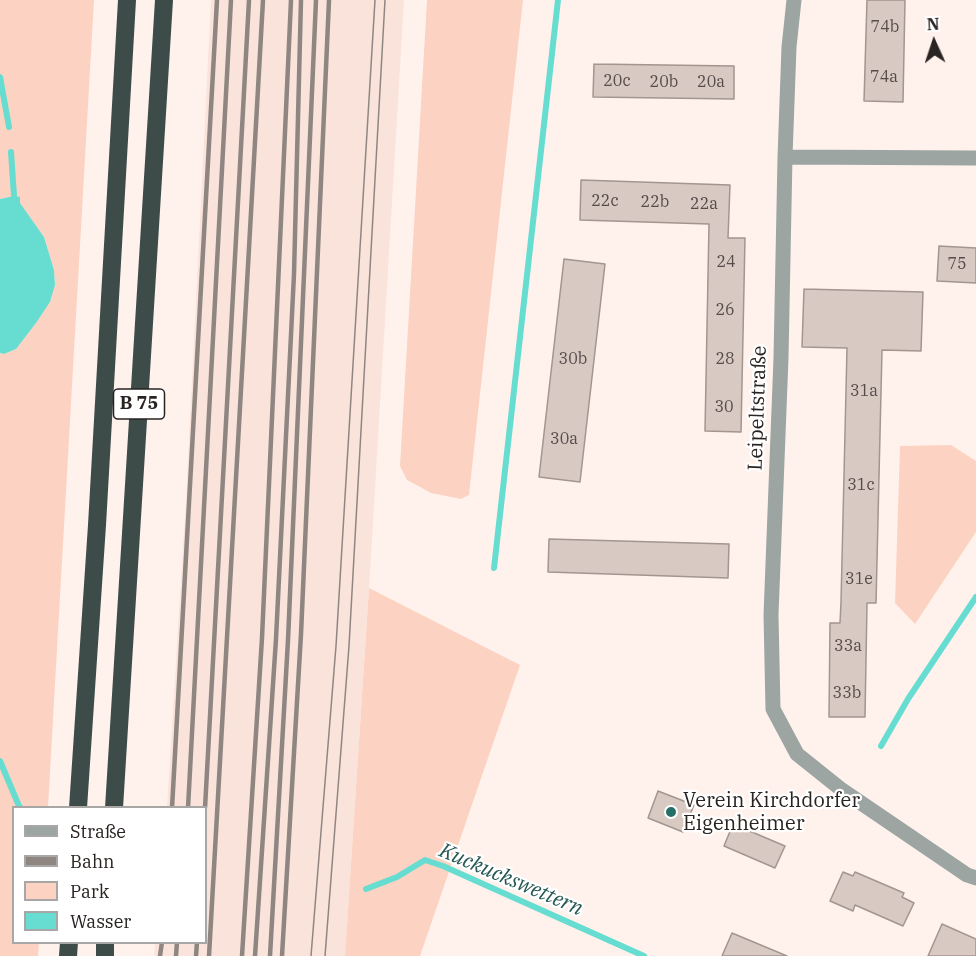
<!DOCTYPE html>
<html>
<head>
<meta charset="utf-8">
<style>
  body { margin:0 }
  #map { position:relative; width:976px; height:956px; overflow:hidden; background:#fff2ed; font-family:"IBM Plex Serif",serif }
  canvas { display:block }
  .legend { position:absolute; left:12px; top:806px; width:195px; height:138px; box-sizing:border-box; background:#fff; border:2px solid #a9a7a6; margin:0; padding:8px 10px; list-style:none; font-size:18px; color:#292321 }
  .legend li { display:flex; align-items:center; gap:12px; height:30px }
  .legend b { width:30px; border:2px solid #a9a7a6 }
  .north { position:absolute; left:904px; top:12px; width:60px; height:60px; -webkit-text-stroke:4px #fff; paint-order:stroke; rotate:357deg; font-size:16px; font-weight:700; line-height:24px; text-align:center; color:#292321 }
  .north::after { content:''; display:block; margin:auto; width:21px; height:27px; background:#292321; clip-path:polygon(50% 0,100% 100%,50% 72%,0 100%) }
</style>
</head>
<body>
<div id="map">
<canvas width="976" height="956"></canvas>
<ul class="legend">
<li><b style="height:8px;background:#9da5a3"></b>Straße</li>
<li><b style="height:8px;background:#8f8682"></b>Bahn</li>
<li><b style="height:16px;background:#fcd3c2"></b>Park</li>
<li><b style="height:16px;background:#66ddd0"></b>Wasser</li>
</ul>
<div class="north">N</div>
</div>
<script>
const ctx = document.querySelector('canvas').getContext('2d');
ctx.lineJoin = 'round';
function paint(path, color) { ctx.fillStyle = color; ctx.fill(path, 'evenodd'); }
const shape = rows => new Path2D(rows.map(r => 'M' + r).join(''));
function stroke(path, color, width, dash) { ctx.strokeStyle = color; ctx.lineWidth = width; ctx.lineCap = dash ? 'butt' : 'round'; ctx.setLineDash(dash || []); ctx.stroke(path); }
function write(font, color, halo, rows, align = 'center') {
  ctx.font = font + ' "IBM Plex Serif",serif'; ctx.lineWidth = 4.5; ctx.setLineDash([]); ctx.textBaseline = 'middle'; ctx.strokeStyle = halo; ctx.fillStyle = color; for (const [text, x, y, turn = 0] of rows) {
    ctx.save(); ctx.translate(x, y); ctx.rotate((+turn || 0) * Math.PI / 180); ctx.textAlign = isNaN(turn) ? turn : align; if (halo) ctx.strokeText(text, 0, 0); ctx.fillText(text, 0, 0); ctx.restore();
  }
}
paint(shape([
  [211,0,404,0,371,556,345,956,154,956,155,943,206,942,206,808,167,807,186,500]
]), '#fae3da');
paint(shape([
  [0,0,94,0,48,807,14,808,14,942,39,943,38,956,0,956,0,353,4,354,16,349,36,323,50,302,55,285,54,270,44,237,14,196,0,199],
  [427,0,523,0,469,495,461,499,431,493,407,480,400,466],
  [951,445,976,461,976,532,915,624,895,603,900,446],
  [369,588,520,665,420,956,345,956]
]), '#fcd3c2');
paint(shape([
  [14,196,20,197,20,203,44,237,54,270,55,285,50,302,36,323,16,349,4,354,0,353,0,199]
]), '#66ddd0');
stroke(shape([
  [0,77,9,127],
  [11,152,14,196],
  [494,568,558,0],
  [881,746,908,699,976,597],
  [0,761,19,806,21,808],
  [366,889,397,877,425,860,443,866,644,956]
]), '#66ddd0', 6);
const building = shape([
  [867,0,905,0,903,102,864,101,867,0],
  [594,64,734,66,734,99,593,97,594,64],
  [581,180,730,185,728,238,745,238,741,432,705,431,709,224,580,220,581,180],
  [939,246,976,248,976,283,937,281,939,246],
  [564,259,605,264,580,482,539,477,564,259],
  [804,289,923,292,921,351,882,350,876,603,867,603,865,717,829,717,830,623,840,623,841,602,847,348,802,347,804,289],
  [549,539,729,544,728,578,548,572,549,539],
  [658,791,694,805,683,832,648,818,658,791],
  [733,824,785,846,775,868,724,846,733,824],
  [843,872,853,876,855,872,904,893,902,897,914,903,903,926,855,905,853,911,830,901,843,872],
  [942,924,976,939,976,956,928,956,942,924],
  [732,933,787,956,722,956,732,933]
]);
paint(building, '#d8c9c3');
stroke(building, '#a3958f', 1.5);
stroke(shape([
  [794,0,789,47,785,157,781,358,771,615,773,709,797,754,842,790,967,875,976,878],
  [785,157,976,158]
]), '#9da5a3', 15);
stroke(shape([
  [78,808,97,525,127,0],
  [114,808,164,0],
  [68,956,69,942],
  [105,956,105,942]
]), '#3d4c49', 18);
stroke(shape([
  [311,956,336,646,375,0],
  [325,956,349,646,385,0]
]), '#8f8682', 1.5);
stroke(shape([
  [172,808,217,0],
  [188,808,231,0],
  [205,808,249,0],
  [160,956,162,942],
  [176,956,177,942],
  [196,956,197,942],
  [209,956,263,0],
  [242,956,262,638,291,0],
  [255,956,276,639,294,274,301,0],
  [270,956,288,640,316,0],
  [282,956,301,634,329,0]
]), '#8f8682', 4.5);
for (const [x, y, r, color] of [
  [671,812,6,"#266f68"]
]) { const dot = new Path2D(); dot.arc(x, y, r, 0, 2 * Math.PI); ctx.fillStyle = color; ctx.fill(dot); stroke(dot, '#fff', 2); }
write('16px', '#554c4a', null, [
  ["74b",885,27],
  ["74a",884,77],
  ["20c",617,81],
  ["20b",664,82],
  ["20a",711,82],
  ["22c",605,201],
  ["22b",655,202],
  ["22a",704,204],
  ["24",726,262],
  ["75",957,264],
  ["26",725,310],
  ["30b",573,359],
  ["28",725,359],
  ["31a",864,391],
  ["30",724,407],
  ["30a",564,439],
  ["31c",861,485],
  ["31e",859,579],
  ["33a",848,646],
  ["33b",847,693]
]);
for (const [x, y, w] of [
  [139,404,51]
]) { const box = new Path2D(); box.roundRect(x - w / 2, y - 15, w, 30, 4.5); ctx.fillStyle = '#fff'; ctx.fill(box); stroke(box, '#292321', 1.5); }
write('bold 18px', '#292321', null, [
  ["B 75",139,404]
]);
write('20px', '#292321', '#fff', [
  ["Leipeltstraße",758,408,-88]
]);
write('20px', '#292321', '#fff', [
  ["Verein Kirchdorfer",683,801],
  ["Eigenheimer",683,824]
], 'left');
write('italic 21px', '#255852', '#fff', [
  ["Kuckuckswettern",511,880,23]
]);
</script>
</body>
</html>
